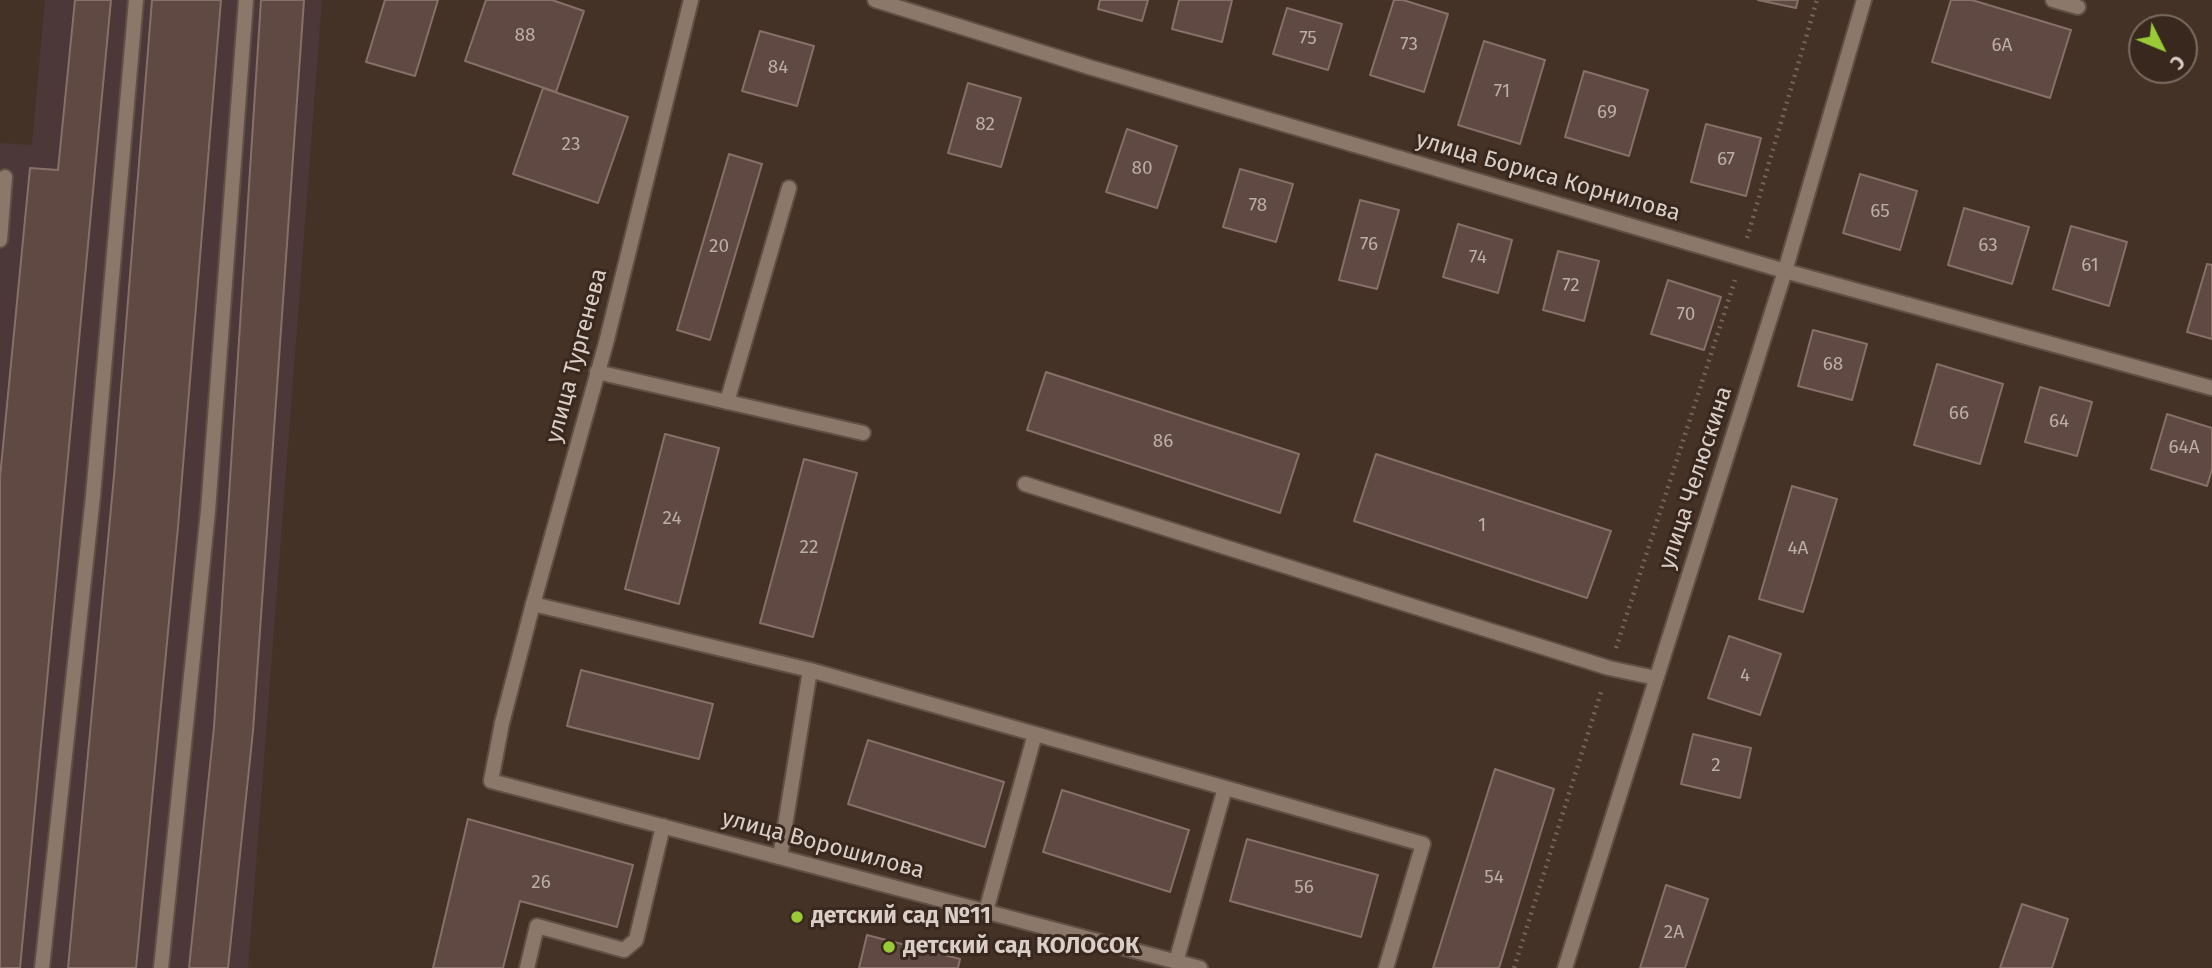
<!DOCTYPE html>
<html>
<head>
<meta charset="utf-8">
<style>
  body { margin:0 }
  #map { position:relative; width:2212px; height:968px; overflow:hidden; background:#443227; font-family:"Fira Sans",sans-serif }
  canvas { display:block }
  .north { position:absolute; left:2128px; top:14px; width:70px; height:70px; box-sizing:border-box; background:#39281d; border:2px solid #796b61; border-radius:50%; rotate:133deg; font-size:19px; font-weight:700; line-height:28px; text-align:center; color:#dacfc8 }
  .north::after { content:''; display:block; margin:auto; width:24px; height:32px; background:#99cb36; clip-path:polygon(50% 0,100% 100%,50% 72%,0 100%) }
</style>
</head>
<body>
<div id="map">
<canvas width="2212" height="968"></canvas>
<div class="north">С</div>
</div>
<script>
const ctx = document.querySelector('canvas').getContext('2d');
ctx.lineJoin = 'round';
function paint(path, color) { ctx.fillStyle = color; ctx.fill(path, 'evenodd'); }
const shape = rows => new Path2D(rows.map(r => 'M' + r).join(''));
function stroke(path, color, width, dash) { ctx.strokeStyle = color; ctx.lineWidth = width; ctx.lineCap = dash ? 'butt' : 'round'; ctx.setLineDash(dash || []); ctx.stroke(path); }
function write(font, color, halo, rows, align = 'center') {
  ctx.font = font + ' "Fira Sans",sans-serif'; ctx.lineWidth = 6; ctx.setLineDash([]); ctx.textBaseline = 'middle'; ctx.strokeStyle = halo; ctx.fillStyle = color; for (const [text, x, y, turn = 0] of rows) {
    ctx.save(); ctx.translate(x, y); ctx.rotate((+turn || 0) * Math.PI / 180); ctx.textAlign = isNaN(turn) ? turn : align; if (halo) ctx.strokeText(text, 0, 0); ctx.fillText(text, 0, 0); ctx.restore();
  }
}
paint(shape([
  [45,0,322,0,248,968,0,968,0,143,32,145]
]), '#4d3839');
const building = shape([
  [75,0,111,0,20,968,0,968,0,477,30,168,58,170,75,0],
  [152,0,221,0,178,527,136,968,68,968,114,476,152,0],
  [261,0,304,0,253,731,228,968,189,968,214,727,261,0],
  [385,0,438,0,415,76,366,62,385,0],
  [486,0,552,0,584,11,556,92,465,61,486,0],
  [1100,0,1148,0,1142,21,1098,9,1100,0],
  [1179,0,1232,0,1222,42,1172,29,1179,0],
  [1394,0,1403,0,1448,14,1424,92,1370,75,1394,0],
  [1758,0,1798,0,1796,8,1758,0],
  [1951,0,1972,0,2071,30,2050,98,1932,62,1951,0],
  [1287,8,1342,24,1328,70,1273,54,1287,8],
  [760,31,814,46,797,106,742,91,760,31],
  [1484,41,1545,60,1520,144,1458,125,1484,41],
  [1584,71,1648,90,1629,156,1565,137,1584,71],
  [968,83,1021,98,1001,167,948,153,968,83],
  [543,88,628,117,598,203,513,174,543,88],
  [1706,124,1761,138,1746,196,1691,182,1706,124],
  [1127,129,1177,146,1157,208,1106,192,1127,129],
  [729,154,762,164,710,340,677,330,729,154],
  [1240,169,1293,184,1276,242,1223,227,1240,169],
  [1860,174,1917,191,1900,250,1843,233,1860,174],
  [1360,200,1399,210,1377,289,1339,280,1360,200],
  [1964,208,2029,227,2012,284,1948,265,1964,208],
  [1458,224,1512,240,1498,293,1443,277,1458,224],
  [2071,226,2127,242,2109,306,2053,289,2071,226],
  [1558,251,1599,261,1584,321,1543,310,1558,251],
  [2207,264,2212,265,2212,339,2187,332,2207,264],
  [1668,280,1721,297,1704,350,1651,334,1668,280],
  [1813,330,1867,344,1852,400,1798,386,1813,330],
  [1937,364,2003,384,1980,464,1914,445,1937,364],
  [1046,372,1299,454,1280,513,1027,430,1046,372],
  [2040,387,2092,402,2077,456,2025,442,2040,387],
  [2167,414,2212,428,2212,469,2207,486,2151,469,2167,414],
  [665,434,719,448,679,604,625,589,665,434],
  [1376,454,1611,531,1587,598,1354,521,1376,454],
  [804,459,857,473,813,637,760,623,804,459],
  [1792,486,1837,499,1803,612,1759,599,1792,486],
  [1729,636,1781,654,1760,715,1708,698,1729,636],
  [581,670,713,704,699,759,567,726,581,670],
  [1693,734,1751,748,1740,798,1681,784,1693,734],
  [868,740,1004,782,985,847,848,804,868,740],
  [1495,769,1554,789,1499,968,1433,968,1495,769],
  [1062,790,1189,830,1170,892,1043,852,1062,790],
  [468,819,633,865,617,927,520,901,503,968,433,968,468,819],
  [1247,839,1378,875,1361,937,1230,901,1247,839],
  [1666,885,1708,899,1685,968,1640,968,1666,885],
  [2022,904,2068,919,2052,968,2000,968,2022,904],
  [867,935,960,959,958,968,859,968,867,935]
]);
paint(building, '#5f4942');
stroke(building, '#877068', 2);
const lane = shape([
  [2053,0,2078,7],
  [0,240,5,177],
  [597,372,863,433],
  [727,402,789,188],
  [1025,484,1609,668,1656,678],
  [533,604,810,670],
  [780,857,810,670,1423,844,1386,968],
  [986,911,1035,734],
  [1176,962,1225,788],
  [42,968,93,496,136,0],
  [161,968,208,511,246,0],
  [527,968,537,926,624,950,636,940,663,826]
]);
const street = shape([
  [691,0,606,343,533,604,502,723,491,781,1200,968],
  [875,0,1089,67,1785,271,2212,388],
  [1565,968,1785,271,1864,0]
]);
stroke(lane, '#5f5046', 18);
stroke(street, '#5f5046', 18);
stroke(shape([
  [1747,238,1817,0],
  [1616,648,1735,280],
  [1514,968,1602,689]
]), '#736359', 4.5, [2, 5]);
stroke(lane, '#8c786b', 14);
stroke(street, '#8c786b', 14);
for (const [x, y, r, color] of [
  [797,917,7,"#99cb36"],
  [889,947,7,"#99cb36"]
]) { const dot = new Path2D(); dot.arc(x, y, r, 0, 2 * Math.PI); ctx.fillStyle = color; ctx.fill(dot); stroke(dot, '#39281d', 2.5); }
write('19px', '#bbaea6', null, [
  ["88",525,36],
  ["75",1308,39],
  ["73",1409,45],
  ["6А",2002,46],
  ["84",778,68],
  ["71",1502,92],
  ["69",1607,113],
  ["82",985,125],
  ["23",571,145],
  ["67",1726,160],
  ["80",1142,169],
  ["78",1258,206],
  ["65",1880,212],
  ["76",1369,245],
  ["63",1988,246],
  ["20",719,247],
  ["74",1478,258],
  ["61",2090,266],
  ["72",1571,286],
  ["70",1686,315],
  ["68",1833,365],
  ["66",1959,414],
  ["64",2059,422],
  ["86",1163,442],
  ["64А",2184,448],
  ["24",672,519],
  ["1",1482,526],
  ["22",809,548],
  ["4А",1798,549],
  ["4",1745,676],
  ["2",1716,766],
  ["54",1494,878],
  ["26",541,883],
  ["56",1304,888],
  ["2А",1674,933]
]);
write('23px', '#dacfc8', '#39281d', [
  ["улица Бориса Корнилова",1548,177,16],
  ["улица Тургенева",577,356,-75],
  ["улица Челюскина",1696,478,-72],
  ["улица Ворошилова",823,845,15]
]);
write('bold 23px', '#dacfc8', '#39281d', [
  ["детский сад №11",811,917],
  ["детский сад КОЛОСОК",903,947]
], 'left');
</script>
</body>
</html>
